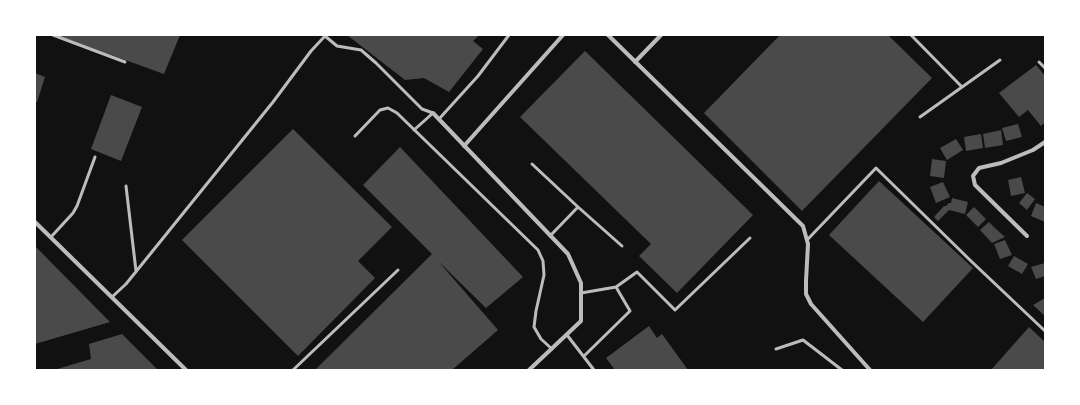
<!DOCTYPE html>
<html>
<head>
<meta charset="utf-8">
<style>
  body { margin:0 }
  #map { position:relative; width:1080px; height:405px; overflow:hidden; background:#111; font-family:"Space Grotesk",sans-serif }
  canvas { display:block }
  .frame { position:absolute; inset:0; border:36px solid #fff; pointer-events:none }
</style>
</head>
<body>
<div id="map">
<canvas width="1080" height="405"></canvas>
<div class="frame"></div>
</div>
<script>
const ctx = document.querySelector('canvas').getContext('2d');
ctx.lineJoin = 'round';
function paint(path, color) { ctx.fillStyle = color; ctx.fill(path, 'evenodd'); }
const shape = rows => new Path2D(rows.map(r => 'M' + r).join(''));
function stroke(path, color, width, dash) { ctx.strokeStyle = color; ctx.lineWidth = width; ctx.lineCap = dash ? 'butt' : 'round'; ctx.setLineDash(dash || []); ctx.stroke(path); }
paint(shape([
  [56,35,180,35,164,74],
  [347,35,479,35,473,41,483,49,449,92,424,78,405,80],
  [780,35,888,35,932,78,802,211,704,113],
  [585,51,753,215,677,293,639,256,651,244,520,117],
  [1036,65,1045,76,1045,122,1041,126,1028,110,1019,117,999,93],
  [35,73,45,77,37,102,35,102],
  [111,95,142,107,121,161,91,149],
  [1018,124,1022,137,1006,141,1002,128],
  [293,129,392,227,358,261,375,278,298,356,182,240],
  [1001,130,1003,145,985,148,983,134],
  [981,134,983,148,966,151,964,137],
  [956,139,963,150,947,160,940,148],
  [400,147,523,277,486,308,438,261,498,330,452,370,315,370,432,254,363,185],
  [932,159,946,161,944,178,930,176],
  [1021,177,1025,193,1011,196,1008,180],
  [879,181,973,268,923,322,829,235],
  [943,182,950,197,936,203,930,187],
  [1027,193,1035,199,1027,210,1019,203],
  [952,198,968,202,965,214,949,210,938,221,934,217,944,206,946,206,949,203,951,203],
  [1036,203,1045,207,1045,222,1031,216],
  [974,207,986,219,978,227,966,215],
  [989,222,995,228,1005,237,992,243,980,230],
  [1005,240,1012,255,1000,259,994,244],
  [35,246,110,322,35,344],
  [1014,256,1028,264,1022,274,1008,266],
  [1045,263,1045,276,1036,279,1031,267],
  [1045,298,1045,316,1033,305],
  [649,326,657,338,662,334,688,370,615,370,606,358],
  [1029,327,1045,342,1045,370,991,370],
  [122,334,158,370,54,370,91,359,89,344]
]), '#4a4a4a');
stroke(shape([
  [53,35,125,62],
  [911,35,962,87],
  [1039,62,1045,68],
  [920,117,1000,60],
  [439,119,478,76,509,35],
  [414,130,433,113],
  [355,136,380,110,388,108,397,113,538,250,543,261,544,275,536,311,534,327,541,339,552,349],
  [532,164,578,207,550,236],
  [126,186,136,271],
  [578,207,622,246],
  [51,237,73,213,77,206,95,157],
  [808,239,876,168,972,262,1045,331],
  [581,293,616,287,637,272,675,310,750,238],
  [112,297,126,284,273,102,311,51,325,36,337,46,361,50,376,63,422,109,433,113],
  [567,335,594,370],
  [776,349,803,340,842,370],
  [584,356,630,311,616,287],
  [293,370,398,270]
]), '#bcbcbc', 3);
stroke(shape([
  [608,35,803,226,808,244,806,281,806,294,811,304,870,370],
  [635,62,661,35],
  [433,113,568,254,581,283,581,321,529,370],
  [464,146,563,35],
  [35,222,186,370],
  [1027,236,975,185,973,176,979,168,1001,163,1033,150,1045,142]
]), '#bcbcbc', 4);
</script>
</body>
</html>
